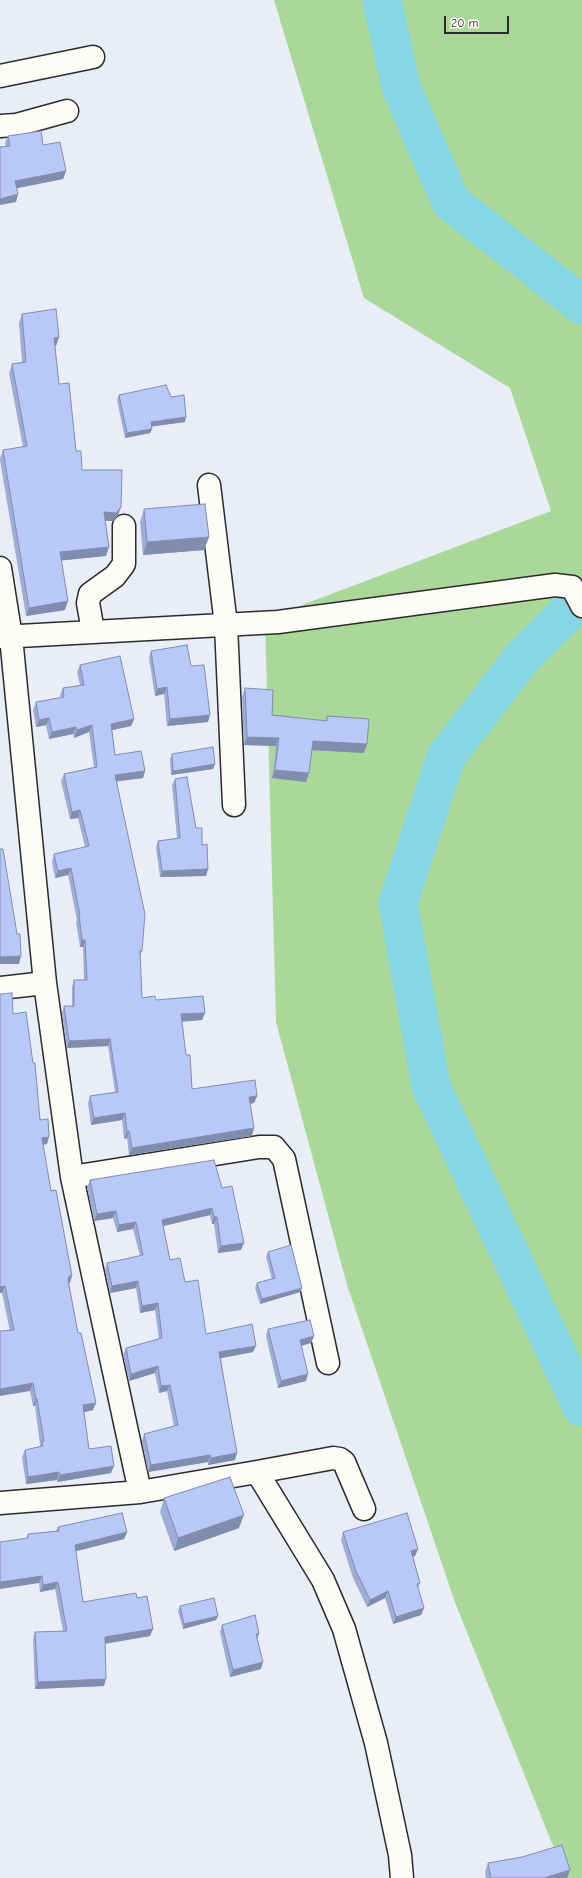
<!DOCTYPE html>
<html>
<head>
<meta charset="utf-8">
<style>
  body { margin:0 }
  #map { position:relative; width:582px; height:1878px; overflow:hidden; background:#e8edf8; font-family:"Comic Neue",sans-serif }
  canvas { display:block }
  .scale { position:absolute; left:444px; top:16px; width:65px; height:18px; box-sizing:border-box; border:2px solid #2b2b2b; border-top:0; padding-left:5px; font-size:12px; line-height:14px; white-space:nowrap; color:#2b2b2b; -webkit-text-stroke:3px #fdfcf7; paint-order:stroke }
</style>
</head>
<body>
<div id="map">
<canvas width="582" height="1878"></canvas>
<div class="scale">20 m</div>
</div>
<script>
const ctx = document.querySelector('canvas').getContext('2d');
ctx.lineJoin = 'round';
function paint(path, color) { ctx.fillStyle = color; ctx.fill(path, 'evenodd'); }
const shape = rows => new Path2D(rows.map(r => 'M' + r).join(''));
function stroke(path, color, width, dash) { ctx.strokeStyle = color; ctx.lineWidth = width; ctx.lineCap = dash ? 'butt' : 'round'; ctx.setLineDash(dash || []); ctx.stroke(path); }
paint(shape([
  [274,0,582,0,582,1878,566,1878,456,1605,347,1285,276,1022,265,619,551,511,510,388,364,298]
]), '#aad898');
stroke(shape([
  [382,0,401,87,451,202,582,305],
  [582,598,522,658,446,757,398,903,431,1086,582,1407]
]), '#86d5e3', 39);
const minor = shape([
  [0,76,93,57],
  [0,126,16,125,67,111],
  [209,485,226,625,234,805],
  [0,568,11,637,45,983,72,1177,140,1492],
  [93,631,88,603,90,594,115,576,124,564,124,526],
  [0,637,278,622,555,585,572,587,582,606],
  [0,988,45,983],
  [72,1177,259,1147,274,1147,284,1159,328,1363],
  [257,1472,333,1458,340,1459,344,1462,364,1509],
  [0,1503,140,1492,257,1472,323,1580,344,1629,376,1743,400,1855,402,1878]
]);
stroke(minor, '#2b2b2b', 25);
stroke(minor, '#fdfcf7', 22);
paint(shape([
  [8,136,43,145,66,171,63,179,17,188,16,202,5,143],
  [22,314,59,337,56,346,55,346,59,384,76,451,82,470,118,515,113,521,106,521,106,556,61,560,65,610,26,616,0,460,0,458,3,450,23,447,9,373,12,364,22,362,19,323],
  [119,395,171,397,185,422,152,426,150,433,125,438,117,400],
  [144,509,209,537,204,550,143,555,140,522],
  [151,651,208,722,167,726,164,694,155,696,149,658],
  [80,665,134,719,131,726,112,730,115,755,145,771,143,778,117,781,142,951,140,956,142,998,156,1000,205,1013,202,1020,182,1021,186,1055,192,1089,257,1096,254,1103,250,1104,252,1136,129,1155,127,1138,124,1139,122,1120,91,1125,88,1103,90,1096,115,1092,108,1046,67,1048,62,1013,64,1006,72,1006,72,987,74,980,84,980,83,947,80,947,76,922,77,920,68,875,55,878,52,862,54,854,85,847,78,818,70,819,61,781,64,774,94,767,89,732,74,738,73,734,49,739,46,725,36,727,33,710,36,702,61,698,60,695,63,688,80,685,77,672],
  [245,688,272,715,326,721,327,716,364,753,312,750,309,773,306,782,272,778,276,746,244,745,242,697],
  [172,754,215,764,213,769,171,775,170,759],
  [175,779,196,828,202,845,208,869,206,876,160,877,156,848,158,841,177,838,172,785],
  [0,994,13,1014,47,1144,43,1145,51,1191,70,1283,69,1283,78,1333,93,1410,84,1412,89,1449,111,1473,57,1482,57,1480,26,1484,22,1457,25,1450,40,1446,40,1445,35,1406,33,1406,30,1391,10,1331,2,1293,0,1293],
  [90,1180,222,1188,241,1250,218,1253,214,1224,212,1224,210,1215,163,1226,170,1260,185,1282,206,1334,253,1352,221,1358,235,1460,208,1465,208,1462,148,1472,142,1441,144,1434,174,1426,167,1391,159,1393,155,1373,129,1381,123,1355,126,1348,159,1339,155,1310,140,1313,136,1288,110,1293,105,1270,107,1263,140,1256,133,1229,117,1232,113,1218,94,1221,87,1187],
  [268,1252,302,1288,300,1292,260,1304,255,1288,257,1283,272,1279,266,1257],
  [268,1329,314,1336,311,1343,301,1346,306,1381,278,1388,266,1336],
  [164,1498,239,1528,174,1551,160,1512],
  [58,1527,127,1532,124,1539,76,1551,83,1602,137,1598,153,1629,150,1636,105,1644,104,1686,35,1689,33,1639,35,1632,63,1631,55,1589,40,1592,39,1583,26,1539,28,1534,56,1531],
  [343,1532,418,1549,415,1556,413,1557,420,1583,418,1588,421,1615,393,1624,385,1598,367,1607,353,1578,341,1540],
  [180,1606,216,1620,183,1629,178,1611],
  [222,1625,259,1633,257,1639,261,1669,230,1677,220,1632],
  [488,1863,567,1878,486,1878,485,1872]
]), '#9eadd6');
paint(shape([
  [66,171,63,179,13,189,15,181],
  [18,194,16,202,0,205,0,199],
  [59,337,56,346,50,346,54,338],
  [186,417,185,422,149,427,151,422],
  [152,429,150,433,125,438,127,433],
  [121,507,118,515,113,521,101,521,104,512],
  [209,537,204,550,143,555,147,542],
  [109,547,106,556,57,561,60,552],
  [68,601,65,610,26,616,29,608],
  [167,687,164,694,155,696,157,689],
  [210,715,208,722,167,726,170,719],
  [49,718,46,725,36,727,39,720],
  [134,719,131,726,108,731,111,724],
  [92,725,89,732,74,738,77,730],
  [76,727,73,734,49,739,52,732],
  [247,737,279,738,276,746,244,745],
  [313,741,367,744,364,753,310,750],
  [215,764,213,769,171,775,173,771],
  [275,770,309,773,306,782,272,778],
  [145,771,143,778,113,782,115,775],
  [80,810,78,818,70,819,72,812],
  [71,868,68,875,55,878,58,871],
  [208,869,206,876,160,877,162,871],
  [82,940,85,940,83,947,80,947],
  [21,956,19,964,0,964,0,957],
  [205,1013,202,1020,179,1022,181,1014],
  [110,1039,108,1046,67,1048,69,1041],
  [257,1096,254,1103,246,1104,249,1097],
  [125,1113,122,1120,91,1125,94,1118],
  [254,1128,252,1136,129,1155,132,1148],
  [129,1131,127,1138,124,1139,127,1132],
  [49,1137,47,1144,40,1145,42,1138],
  [212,1208,210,1215,159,1227,162,1220],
  [116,1211,113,1218,94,1221,97,1214],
  [214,1217,217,1217,214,1224,212,1224],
  [136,1222,133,1229,117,1232,119,1225],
  [244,1243,241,1250,218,1253,221,1246],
  [69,1276,72,1276,70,1283,66,1284],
  [138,1281,136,1288,110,1293,112,1286],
  [5,1286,2,1293,0,1293,0,1287],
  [302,1288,300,1292,260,1304,262,1299],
  [158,1303,155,1310,140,1313,142,1306],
  [314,1336,311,1343,297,1347,300,1340],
  [256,1346,253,1352,217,1359,219,1352],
  [158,1366,155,1373,129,1381,131,1374],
  [308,1374,306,1381,278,1388,281,1381],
  [33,1383,30,1391,0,1396,0,1389],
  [170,1385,167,1391,159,1393,161,1386],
  [36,1399,37,1399,35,1406,33,1406],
  [96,1403,93,1410,80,1413,83,1405],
  [237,1453,235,1460,208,1465,211,1458],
  [210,1455,208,1462,148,1472,151,1465],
  [114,1466,111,1473,57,1482,60,1475],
  [59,1472,57,1480,26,1484,28,1477],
  [244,1515,239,1528,174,1551,178,1538],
  [127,1532,124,1539,73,1552,75,1545],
  [418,1549,415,1556,408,1558,411,1551],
  [42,1576,39,1583,0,1589,0,1582],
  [58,1582,55,1589,40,1592,43,1585],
  [388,1591,385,1598,367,1607,370,1600],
  [424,1608,421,1615,393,1624,396,1617],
  [218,1616,216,1620,183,1629,184,1624],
  [153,1629,150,1636,102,1644,105,1637],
  [259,1633,257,1640,256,1634],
  [263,1662,261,1669,230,1677,233,1670],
  [106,1679,104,1686,35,1689,38,1682],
  [570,1870,567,1878,544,1878]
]), '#818dae');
const building = shape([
  [41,131,43,145,60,142,66,171,15,181,18,194,0,199,0,147,10,146,8,136,41,131],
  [56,309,59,337,54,338,59,384,69,383,76,451,81,451,82,470,122,470,121,507,116,513,104,512,109,547,60,552,68,601,29,608,3,450,27,446,12,364,26,362,22,314,56,309],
  [166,385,171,397,184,395,186,417,151,422,152,429,127,433,119,395,166,385],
  [205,504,209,537,147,542,144,509,205,504],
  [187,645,191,666,204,665,210,715,170,719,167,687,157,689,151,651,187,645],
  [120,656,134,719,111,724,115,755,141,751,145,771,115,775,145,914,142,951,140,951,142,998,155,996,156,1000,203,996,205,1013,181,1014,186,1055,190,1055,192,1089,255,1080,257,1096,249,1097,254,1128,132,1148,129,1131,127,1132,125,1113,94,1118,90,1096,118,1092,110,1039,69,1041,64,1006,74,1006,74,980,87,980,85,940,82,940,79,915,80,915,71,868,58,871,54,854,89,846,80,810,72,812,64,774,97,767,92,725,77,730,76,727,52,732,49,718,39,720,36,702,64,697,63,688,84,685,80,665,120,656],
  [245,688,273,690,272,715,327,721,327,716,369,719,367,744,313,741,309,773,275,770,279,738,247,737,245,688],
  [213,747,215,764,173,771,172,754,213,747],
  [187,777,196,828,202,828,202,845,207,844,208,869,162,871,158,841,180,838,175,779,187,777],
  [0,849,3,849,17,934,20,934,21,956,0,957,0,849],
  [12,993,13,1014,26,1012,33,1063,35,1063,40,1120,48,1119,49,1137,42,1138,51,1191,56,1190,72,1276,69,1276,68,1280,78,1333,81,1333,96,1403,83,1405,89,1449,111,1446,114,1466,60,1475,59,1472,28,1477,25,1450,43,1446,42,1442,44,1441,37,1399,36,1399,33,1383,0,1389,0,1331,14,1330,5,1286,0,1287,0,994,12,993],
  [214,1160,222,1188,232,1186,244,1243,221,1246,217,1217,214,1217,212,1208,162,1220,170,1260,180,1258,185,1282,198,1280,206,1334,252,1324,256,1346,219,1352,237,1453,211,1458,210,1455,151,1465,144,1434,178,1425,170,1385,161,1386,158,1366,131,1374,126,1348,162,1338,158,1303,142,1306,138,1281,112,1286,107,1263,143,1255,136,1222,119,1225,116,1211,97,1214,90,1180,214,1160],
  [291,1245,302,1288,262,1299,257,1283,275,1278,268,1252,291,1245],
  [310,1320,314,1336,300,1340,308,1374,281,1381,268,1329,310,1320],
  [230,1477,244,1515,178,1538,164,1498,230,1477],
  [122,1513,127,1532,75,1545,83,1602,136,1593,137,1598,147,1596,153,1629,105,1637,106,1679,38,1682,35,1632,67,1631,58,1582,43,1585,42,1576,0,1582,0,1542,28,1538,28,1534,59,1531,58,1527,122,1513],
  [407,1513,418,1549,411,1551,420,1583,417,1584,424,1608,396,1617,388,1591,370,1600,356,1571,343,1532,407,1513],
  [214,1598,218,1616,184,1624,180,1606,214,1598],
  [255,1615,259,1633,256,1634,263,1662,233,1670,222,1625,255,1615],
  [562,1845,570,1870,544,1878,491,1878,488,1863,522,1857,562,1845]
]);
paint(building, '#b8c9f9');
stroke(building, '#818dae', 1);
</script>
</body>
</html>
